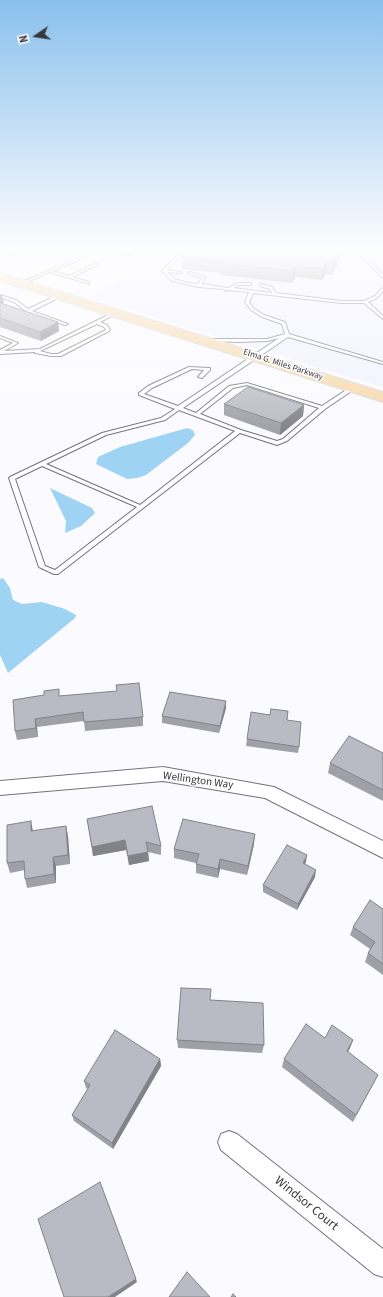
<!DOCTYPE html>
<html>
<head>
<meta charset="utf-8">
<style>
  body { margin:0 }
  #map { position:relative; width:383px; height:1297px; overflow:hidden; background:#fbfbff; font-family:"Source Sans 3",sans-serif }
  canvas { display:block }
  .north { position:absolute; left:16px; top:16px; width:40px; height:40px; -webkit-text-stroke:3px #fff; paint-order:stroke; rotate:257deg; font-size:11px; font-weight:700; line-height:16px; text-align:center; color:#37373b }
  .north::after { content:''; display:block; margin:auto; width:14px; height:18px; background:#37373b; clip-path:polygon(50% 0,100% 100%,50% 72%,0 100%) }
</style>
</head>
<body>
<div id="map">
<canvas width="383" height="1297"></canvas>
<div class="north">N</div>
</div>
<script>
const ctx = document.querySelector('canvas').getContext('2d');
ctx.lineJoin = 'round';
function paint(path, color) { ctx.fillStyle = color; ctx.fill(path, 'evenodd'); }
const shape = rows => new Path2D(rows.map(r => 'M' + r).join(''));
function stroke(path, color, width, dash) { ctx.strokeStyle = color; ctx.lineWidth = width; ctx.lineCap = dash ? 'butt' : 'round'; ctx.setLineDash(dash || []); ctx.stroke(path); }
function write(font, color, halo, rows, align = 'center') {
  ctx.font = font + ' "Source Sans 3",sans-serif'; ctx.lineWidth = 3; ctx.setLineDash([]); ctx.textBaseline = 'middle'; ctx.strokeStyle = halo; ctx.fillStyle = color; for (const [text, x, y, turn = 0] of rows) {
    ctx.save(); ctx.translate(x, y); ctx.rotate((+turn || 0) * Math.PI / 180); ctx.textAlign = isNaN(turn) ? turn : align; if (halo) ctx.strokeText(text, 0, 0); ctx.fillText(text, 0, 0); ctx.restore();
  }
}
paint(shape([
  [170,252,368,252,383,260,383,387,87,297,138,268]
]), '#f1f1ff');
paint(shape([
  [187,428,193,430,195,435,188,443,146,475,137,478,127,479,96,464,98,457,120,447],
  [50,488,92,508,95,513,81,526,65,533,66,521],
  [3,578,10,588,13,600,22,604,42,602,65,609,76,615,75,618,8,673,0,655,0,579]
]), '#9ed3f4');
const service = shape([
  [94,252,98,252,53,271,69,276,96,263,98,263,98,265,72,277,89,282,89,284,50,272,22,284,19,283,94,252],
  [181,252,185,252,167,270,182,272,180,273,167,272,174,279,188,283,198,284,202,278,189,274,188,273,190,272,205,277,202,284,228,288,238,283,251,283,251,285,239,285,233,288,272,293,270,289,260,286,260,284,261,284,272,287,276,293,341,301,364,301,375,296,383,288,383,291,377,298,368,302,383,316,383,319,364,303,341,303,253,293,249,302,253,308,264,315,285,322,289,334,383,362,383,364,288,337,183,408,196,413,229,386,247,383,322,406,352,386,356,386,356,388,325,409,287,441,277,445,240,433,58,574,54,574,39,567,9,478,10,477,102,433,161,418,175,409,139,395,139,393,148,386,189,367,210,368,210,370,202,378,198,377,204,370,192,369,152,388,144,394,178,406,279,338,267,341,238,342,208,341,206,340,206,339,267,339,285,334,282,324,262,317,251,310,245,302,249,292,229,290,226,291,224,289,199,287,172,281,162,271,181,252],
  [247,385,319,408,283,439,277,441,241,430,200,414,233,388,247,385],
  [179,410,235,431,140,505,46,464,106,435,165,420,179,410],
  [42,466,137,507,55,570,45,566,15,479,42,466],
  [351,252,355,252,365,256,383,275,383,278,363,258,351,252],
  [0,295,16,300,28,309,58,295,60,295,60,297,32,311,68,324,65,325,27,312,14,302,0,297,0,295],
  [114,312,117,313,100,322,107,325,110,330,109,331,61,356,51,356,35,353,35,352,0,354,0,350,13,343,0,338,0,336,18,343,4,351,40,349,114,312],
  [97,324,104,327,106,330,58,354,51,354,40,351,97,324]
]);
const minor = shape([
  [163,767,274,787,383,841,383,858,265,798,163,781,0,795,0,781,163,767],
  [229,1131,237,1134,383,1249,383,1277,374,1274,221,1150,218,1142,221,1134,229,1131]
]);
const primary = shape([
  [0,273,383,392,383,402,0,281,0,273]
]);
stroke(service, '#72727b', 2);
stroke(minor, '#72727b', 2);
stroke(primary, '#d7d7d8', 2);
paint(service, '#fff');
paint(minor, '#fff');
paint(primary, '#f7d7a9');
paint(shape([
  [0,252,20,252,10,256,0,253],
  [111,252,140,252,128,257],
  [342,253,332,275,325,274,322,280,295,277,292,283,221,275,221,273,182,269,182,257],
  [0,293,4,303,2,303,58,322,59,331,41,341,0,327],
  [224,404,304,405,303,416,280,435,224,415],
  [60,696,143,717,143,726,85,731,84,721,37,727,38,737,17,740,15,731],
  [226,708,219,733,162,723,162,716],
  [287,720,299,747,298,753,246,746,247,739],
  [383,753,383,801,328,773,330,763],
  [87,819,161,846,161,855,148,852,149,861,129,865,126,850,93,856],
  [66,826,68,836,70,864,56,866,56,883,27,888,25,879,25,870,10,873,7,863,33,831],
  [254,844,247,875,220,869,218,878,196,873,196,863,174,858,174,849],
  [306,862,305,864,315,877,297,910,263,892,263,885],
  [383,909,383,975,365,962,368,953,370,949,350,935,353,927],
  [211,1000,264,1045,262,1053,178,1048,177,1040],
  [353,1040,350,1048,348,1052,378,1075,353,1122,282,1067,284,1059],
  [160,1059,161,1066,113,1149,74,1121,72,1115,88,1089,86,1088,84,1081]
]), '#a0a0a9');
paint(shape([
  [9,252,20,252,10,256],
  [128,252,140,252,128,257],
  [339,252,342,252,342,253,332,275,334,263],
  [326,262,325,274,322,280,323,269],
  [296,266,295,277,292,283,293,271],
  [2,294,4,303,0,305,0,295],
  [58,322,59,331,41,341,40,332],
  [304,405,303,416,280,435,281,423],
  [226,701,226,708,219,733,220,726],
  [35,719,37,727,38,737,36,728],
  [31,821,33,831,34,841,31,831],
  [66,826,68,836,70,864,68,855],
  [255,834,254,844,247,875,248,866],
  [125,840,126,850,93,856,92,847],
  [148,852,149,861,129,865,128,856],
  [307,855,306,862,302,870,303,863],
  [53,857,56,866,56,883,54,874],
  [220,859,220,869,218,878,218,869],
  [316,870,315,877,297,910,298,904],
  [353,1040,350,1048,344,1058,347,1051],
  [160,1059,161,1066,113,1149,112,1143],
  [136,1279,137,1282,115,1297,108,1297]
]), '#828289');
const building = shape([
  [187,252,339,252,334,263,326,262,323,269,296,266,293,271,221,263,223,262,182,257,187,252],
  [0,303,58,322,40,332,0,318,0,303],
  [248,387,304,405,281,423,224,404,248,387],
  [139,683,143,717,84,722,83,712,35,719,36,728,15,731,13,700,44,695,44,691,59,689,59,696,117,691,116,685,139,683],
  [170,692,226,701,220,726,162,716,170,692],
  [271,709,288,711,287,720,301,722,299,747,247,739,251,712,270,715,271,709],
  [349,736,383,753,383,757,382,759,383,759,383,790,330,763,349,736],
  [152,806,161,846,146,842,148,852,128,856,125,840,92,847,87,819,152,806],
  [183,819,255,834,248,866,220,859,218,869,196,864,199,854,174,849,183,819],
  [31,821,31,831,66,826,68,855,53,857,54,874,25,879,24,861,7,863,7,825,31,821],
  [287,845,307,855,303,863,316,870,298,904,263,885,287,845],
  [370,900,383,909,383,964,368,953,375,942,353,927,370,900],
  [181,988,211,989,210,1000,263,1003,264,1045,177,1040,181,988],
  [306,1024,325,1038,332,1025,353,1040,347,1051,378,1075,356,1115,284,1059,306,1024],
  [115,1030,160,1059,112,1143,72,1115,90,1085,84,1081,115,1030],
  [100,1182,136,1279,108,1297,64,1297,38,1219,100,1182],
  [187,1272,210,1297,169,1297,187,1272],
  [233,1294,236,1297,231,1297,233,1294]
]);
paint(building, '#babac4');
stroke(building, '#828289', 1);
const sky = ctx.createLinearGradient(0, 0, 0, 433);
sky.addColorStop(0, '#8ac0ed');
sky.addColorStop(0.58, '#fdfdff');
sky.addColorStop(1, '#fdfdff00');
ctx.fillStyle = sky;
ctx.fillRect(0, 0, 383, 433);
write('9px', '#37373b', '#fff', [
  ["Elma G. Miles Parkway",283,365,18]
]);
write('11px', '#37373b', '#fff', [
  ["Wellington Way",198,781,8]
]);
write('13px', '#37373b', '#fff', [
  ["Windsor Court",306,1204,39]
]);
</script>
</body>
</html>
